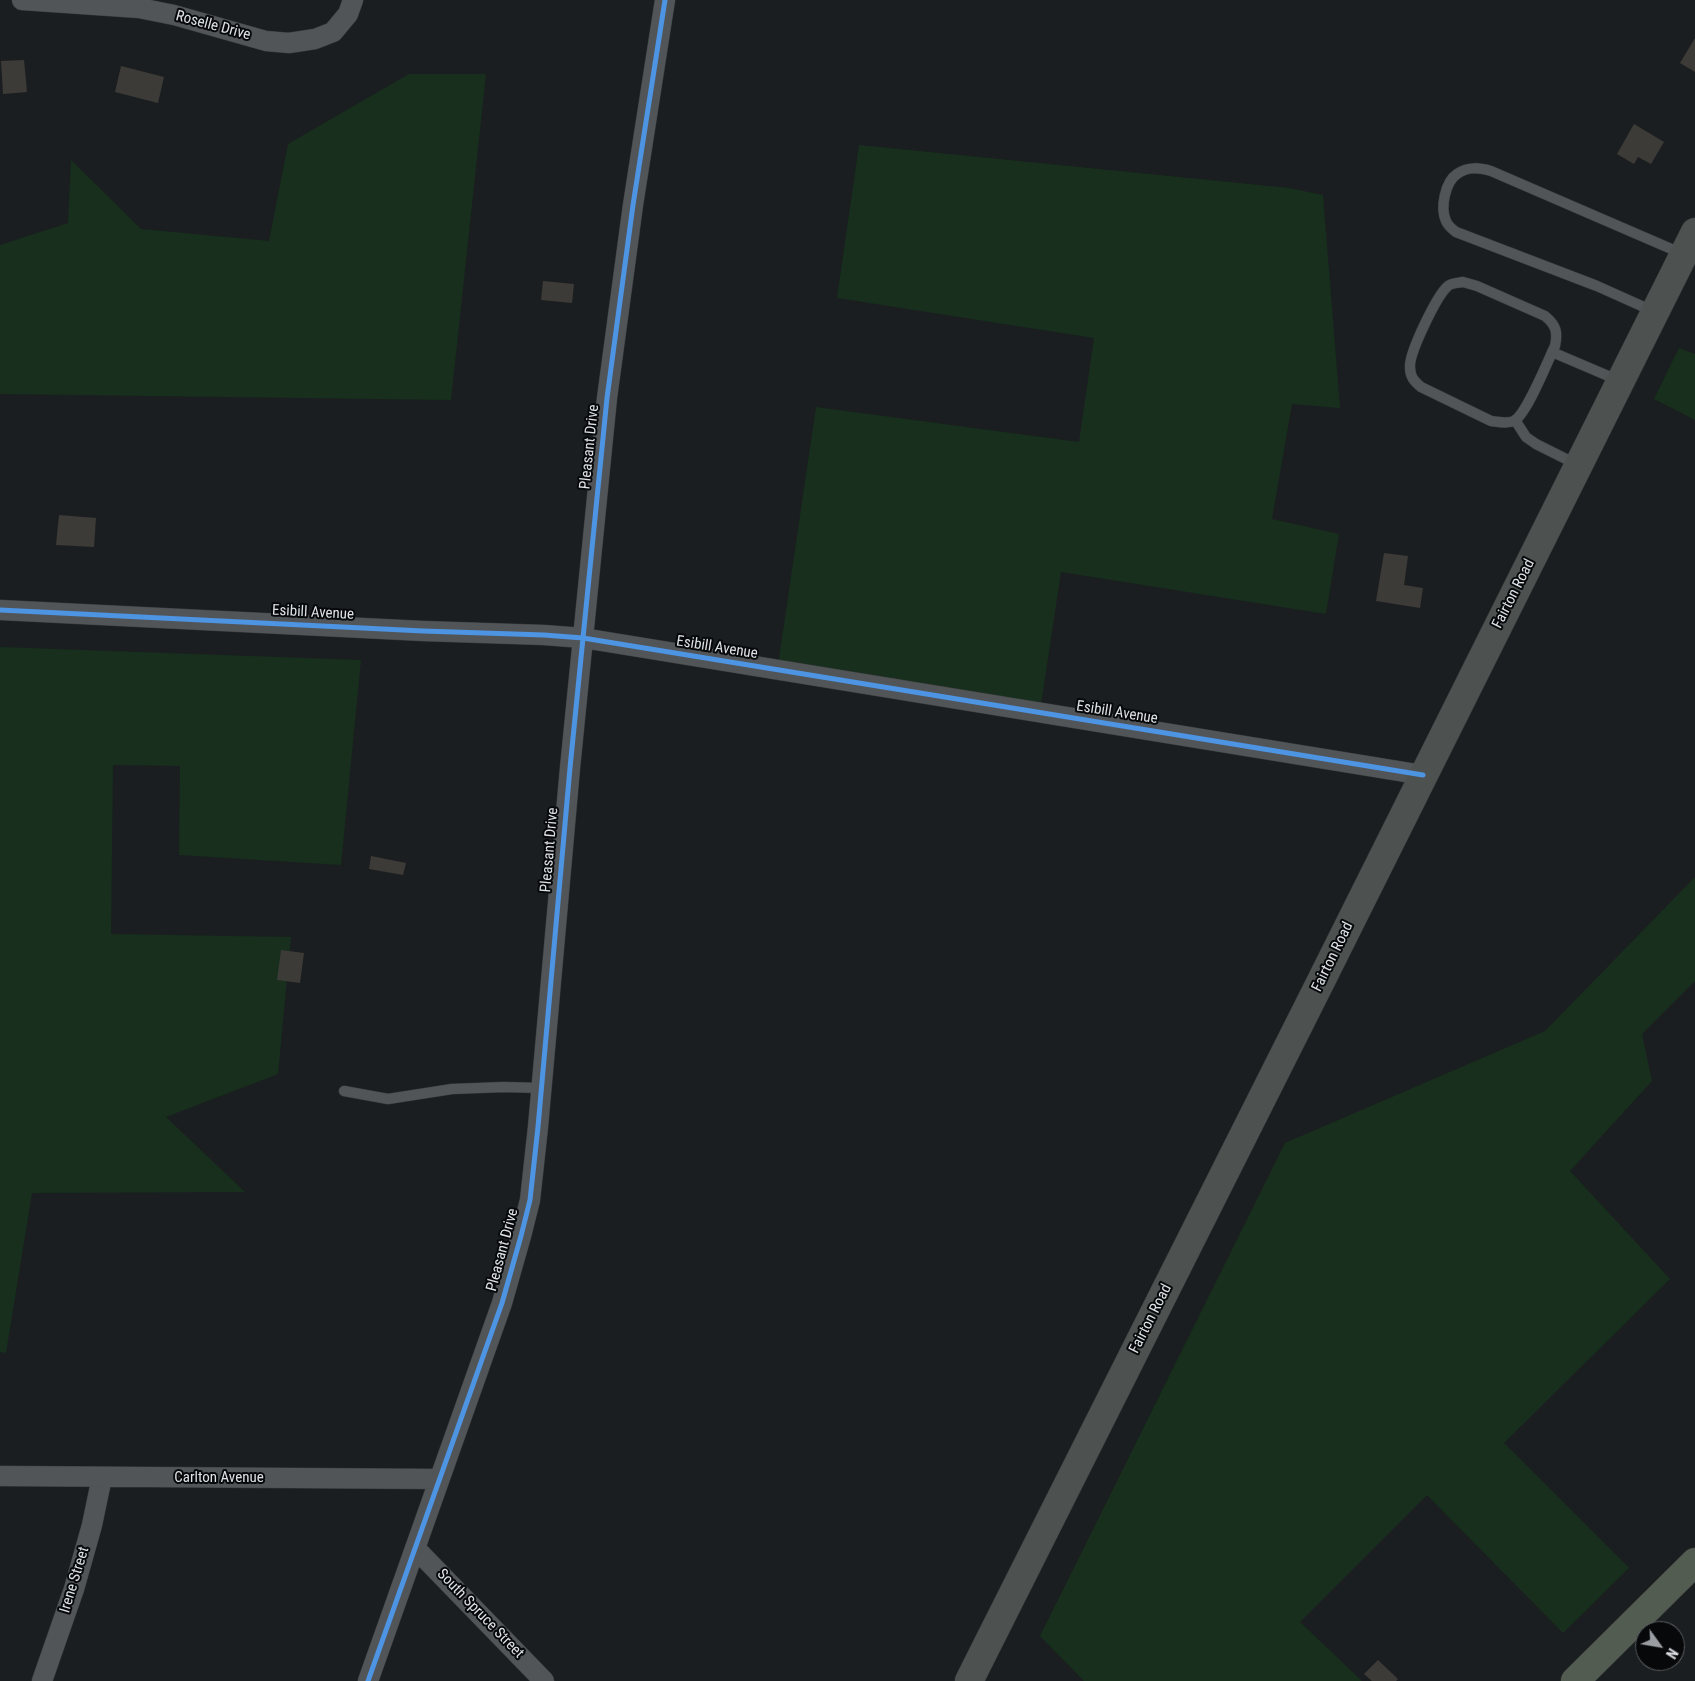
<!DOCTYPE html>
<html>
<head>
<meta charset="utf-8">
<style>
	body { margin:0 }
	#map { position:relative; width:1695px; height:1681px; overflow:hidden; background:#1b1e20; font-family:"Roboto Condensed",sans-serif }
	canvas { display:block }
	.north { position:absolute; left:1635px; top:1621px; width:50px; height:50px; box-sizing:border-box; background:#06080a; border:1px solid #5c5f62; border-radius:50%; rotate:122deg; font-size:14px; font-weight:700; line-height:20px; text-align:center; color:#dee2e6 }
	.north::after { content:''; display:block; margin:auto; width:18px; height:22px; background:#9a9da1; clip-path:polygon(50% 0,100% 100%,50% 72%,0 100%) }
</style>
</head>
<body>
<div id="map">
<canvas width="1695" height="1681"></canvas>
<div class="north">N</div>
</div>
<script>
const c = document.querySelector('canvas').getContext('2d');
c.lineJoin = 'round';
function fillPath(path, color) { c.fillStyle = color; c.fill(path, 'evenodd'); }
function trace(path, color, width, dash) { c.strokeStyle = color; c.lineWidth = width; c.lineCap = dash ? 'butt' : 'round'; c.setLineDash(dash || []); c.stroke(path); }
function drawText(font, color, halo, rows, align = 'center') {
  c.font = font + ' "Roboto Condensed",sans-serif'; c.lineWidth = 4; c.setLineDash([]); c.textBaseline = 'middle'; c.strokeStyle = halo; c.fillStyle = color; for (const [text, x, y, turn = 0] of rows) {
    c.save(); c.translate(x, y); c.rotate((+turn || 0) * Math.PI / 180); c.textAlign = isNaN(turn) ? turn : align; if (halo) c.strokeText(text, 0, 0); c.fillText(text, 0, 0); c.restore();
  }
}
const green = new Path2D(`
	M409,74H486L451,400L0,394V245L68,223L71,160L141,229L269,241L288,144Z
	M859,145L1289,188L1323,195L1340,408L1292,404L1272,519L1339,534L1326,614L1061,572L1040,711L777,672L816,407L1079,442L1094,338L837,298Z
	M1679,348L1695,354V420L1654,399Z
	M0,647L361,660L341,865L179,855L180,766L113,765L111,934L291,937L278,1074L166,1117L245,1192L32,1193L6,1353L0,1352Z
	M1695,877V981L1642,1034L1652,1081L1570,1171L1670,1279L1504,1443L1629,1568L1563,1633L1427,1495L1300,1622L1362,1681H1084L1040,1636L1285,1143L1545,1031Z`);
const building = new Path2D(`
	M1695,38V72L1680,63Z
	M24,60L27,92L3,94L1,61Z
	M121,66L164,77L158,103L115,92Z
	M1634,124L1664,142L1651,164L1638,157L1634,164L1617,154Z
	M543,281L574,284L572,303L541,300Z
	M59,515L96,518L94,547L56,545Z
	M1384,553L1408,556L1404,585L1423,588L1420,608L1376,601Z
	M371,856L406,863L403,875L369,869Z
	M281,950L304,953L300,983L277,980Z
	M1378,1660L1398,1679L1396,1681H1372L1364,1674Z`);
const lane = new Path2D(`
	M1463,282L1477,286L1545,316C1556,325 1558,332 1555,346C1548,360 1527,414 1514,421C1507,424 1499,422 1491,421L1421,387C1414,381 1410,377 1410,367C1409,353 1437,295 1448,286C1451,283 1458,283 1463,282Z
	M1655,312L1597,286L1456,232C1452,229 1448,226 1446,221C1440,208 1445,182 1457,174C1468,166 1480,168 1491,171L1683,254
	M1552,352L1620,381
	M1515,420L1526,437L1536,444L1578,465
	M344,1091L388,1099L452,1089L504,1087L541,1088`);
const street = new Path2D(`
	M22,0L139,8L174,15L266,41L289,43L315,39L333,32L348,14L353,0
	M0,610L423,631L544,635L583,638L1423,775
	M0,1476L439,1479
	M415,1548L544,1681
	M42,1681L74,1589L92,1525L102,1477
	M368,1681L502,1303L521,1236L530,1200L538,1127L570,768L607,398L633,205L665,0`);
const secondary = new Path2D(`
	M969,1681L1321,981L1695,232`);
const highway = new Path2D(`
	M1575,1681L1695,1562`);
const cycleway = new Path2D(`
	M0,610L423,631L544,635L583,638L1423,775
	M368,1681L502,1303L521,1236L530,1200L538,1127L570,768L607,398L633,205L665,0`);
const streetNames = [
	["Roselle Drive",213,26,15],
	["Pleasant Drive",590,447,-84],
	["Fairton Road",1514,594,-63],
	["Esibill Avenue",313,613,3],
	["Esibill Avenue",717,648,9],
	["Esibill Avenue",1117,713,9],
	["Pleasant Drive",550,850,-85],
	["Fairton Road",1333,957,-64],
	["Pleasant Drive",503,1250,-75],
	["Fairton Road",1151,1319,-63],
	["Carlton Avenue",219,1478],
	["Irene Street",75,1580,-73],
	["South Spruce Street",480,1614,46]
];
fillPath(green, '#172f1c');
fillPath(building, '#3d3b37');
trace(lane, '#393c3d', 11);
trace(street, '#393c3d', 21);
trace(secondary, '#393c3d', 29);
trace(highway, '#393c3d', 29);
trace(lane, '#525558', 10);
trace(street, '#525558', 20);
trace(secondary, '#4d5250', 28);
trace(highway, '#535c50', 28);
trace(cycleway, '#4d94e3', 5);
drawText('15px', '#dee2e6', '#06080a', streetNames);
</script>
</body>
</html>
